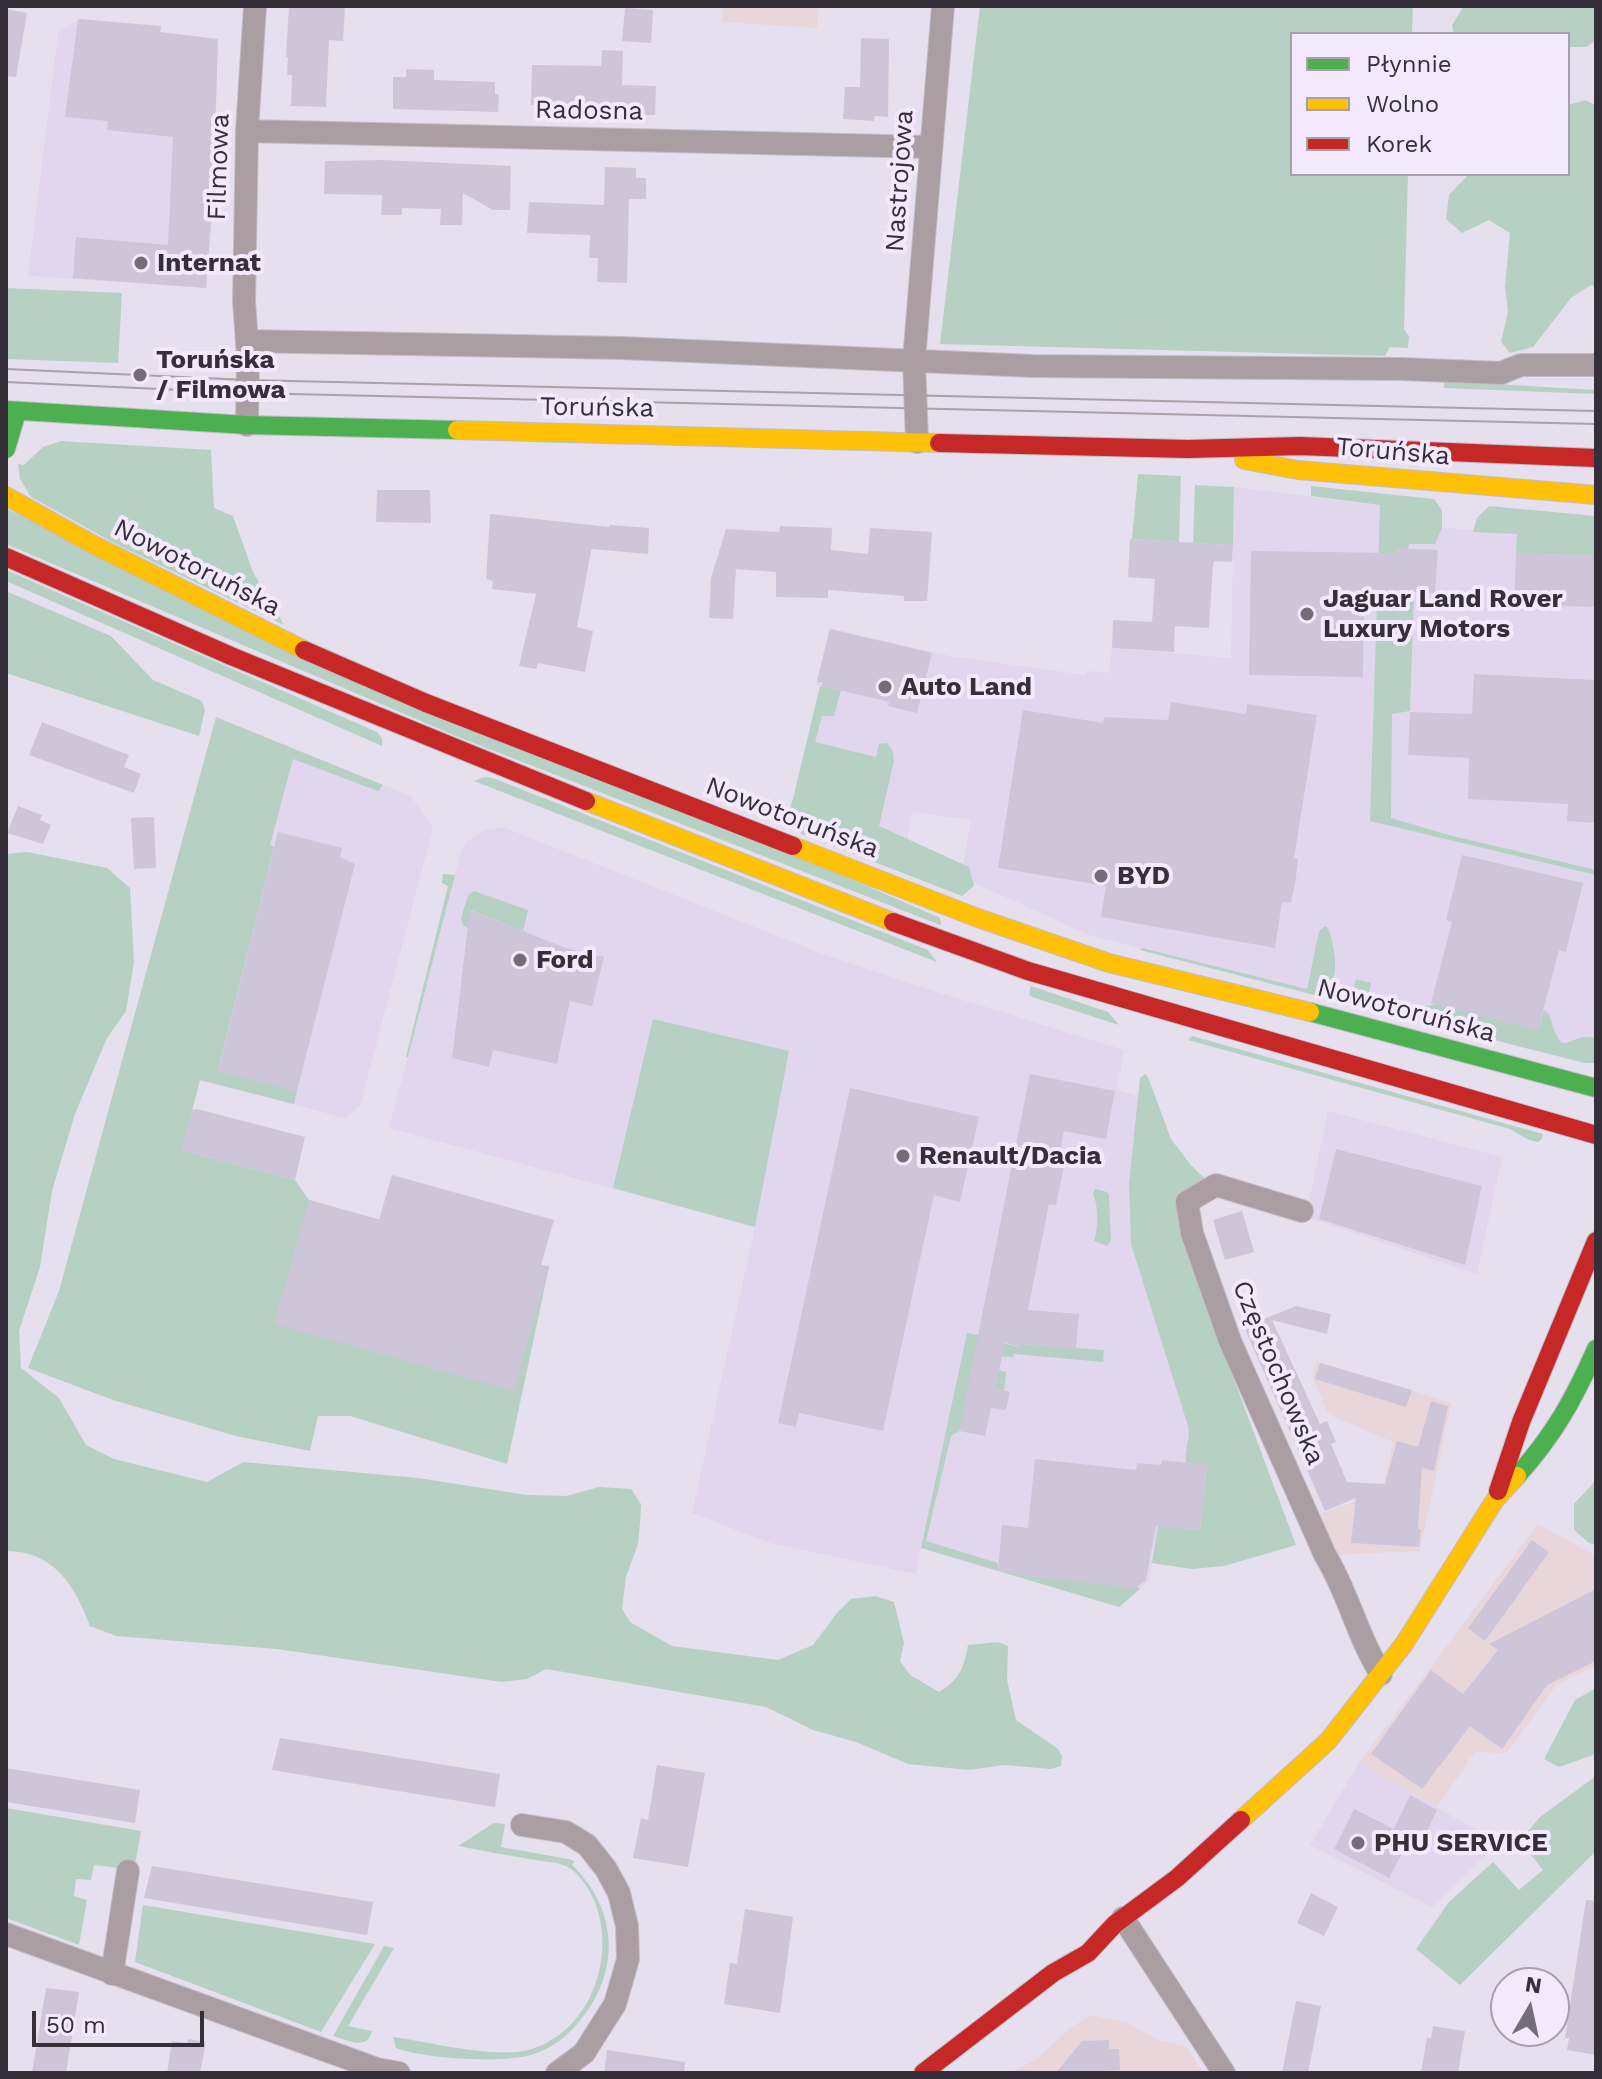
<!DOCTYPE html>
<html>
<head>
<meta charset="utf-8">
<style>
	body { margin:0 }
	#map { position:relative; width:1602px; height:2079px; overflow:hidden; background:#e6dfed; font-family:"Work Sans",sans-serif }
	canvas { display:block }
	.frame { position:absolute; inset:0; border:8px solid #342f39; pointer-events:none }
	.legend { position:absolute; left:1290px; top:32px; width:280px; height:144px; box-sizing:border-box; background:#f3e8fc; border:2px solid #a79eae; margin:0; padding:10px 14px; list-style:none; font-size:24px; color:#342f39 }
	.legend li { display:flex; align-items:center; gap:16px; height:40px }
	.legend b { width:40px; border:2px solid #a79eae }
	.north { position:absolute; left:1490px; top:1967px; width:80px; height:80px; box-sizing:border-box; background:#f3e8fc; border:2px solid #a79eae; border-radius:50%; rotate:9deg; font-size:22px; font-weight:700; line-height:32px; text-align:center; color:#342f39 }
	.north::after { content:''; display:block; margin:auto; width:28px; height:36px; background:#726d78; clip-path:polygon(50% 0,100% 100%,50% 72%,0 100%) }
	.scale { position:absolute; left:32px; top:2011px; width:172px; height:36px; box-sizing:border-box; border:4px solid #342f39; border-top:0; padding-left:10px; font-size:24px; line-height:28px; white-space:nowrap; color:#342f39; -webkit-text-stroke:6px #f3e8fc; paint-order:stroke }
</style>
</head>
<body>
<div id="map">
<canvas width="1602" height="2079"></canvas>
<div class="frame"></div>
<ul class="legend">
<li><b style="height:10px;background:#4caf50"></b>Płynnie</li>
<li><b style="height:10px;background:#ffc107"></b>Wolno</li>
<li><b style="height:10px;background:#c62828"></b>Korek</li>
</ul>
<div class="north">N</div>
<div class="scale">50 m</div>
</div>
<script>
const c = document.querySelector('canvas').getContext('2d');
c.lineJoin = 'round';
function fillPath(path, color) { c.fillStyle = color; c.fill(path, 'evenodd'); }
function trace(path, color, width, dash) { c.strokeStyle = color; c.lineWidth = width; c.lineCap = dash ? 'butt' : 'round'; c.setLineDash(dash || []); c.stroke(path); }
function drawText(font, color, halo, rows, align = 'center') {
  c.font = font + ' "Work Sans",sans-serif'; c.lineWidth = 8; c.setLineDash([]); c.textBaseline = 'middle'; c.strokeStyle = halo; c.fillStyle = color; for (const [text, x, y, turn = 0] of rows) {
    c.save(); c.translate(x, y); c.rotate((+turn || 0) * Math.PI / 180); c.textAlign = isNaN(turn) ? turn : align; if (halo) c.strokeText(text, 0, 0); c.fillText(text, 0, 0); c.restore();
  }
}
const built = new Path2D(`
	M78,19L161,26L160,38L184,42L185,35L218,39L213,199L206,288L28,276L58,33Z
	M1234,487L1424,511L1438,518L1443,528L1596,534V1063H1585L1355,1005L1089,935L961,877L971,820L913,812L907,840L793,799L820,686L816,685L829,628L950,656L1085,675L1086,671L1109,673L1112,648L1231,658Z
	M283,745L411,796L433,828L360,1106L345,1118L199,1080Z
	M503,827L815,951L918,986L1124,1050L1117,1090L1142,1097L1238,1429L1203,1536L1158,1529L1149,1581L1119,1607L921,1548L916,1574L770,1543L692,1513L755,1227L389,1128L461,852L466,842L483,831Z
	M1328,1111L1502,1157L1477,1274L1306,1217Z
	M1359,1763L1498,1842L1432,1907L1310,1845Z`);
const industrial = new Path2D(`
	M723,6H819L817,28L722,22Z
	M1317,1361L1451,1403L1420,1551L1325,1555L1308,1518L1354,1502L1355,1483L1384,1484L1393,1442L1328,1414L1313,1378Z
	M1538,1524L1596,1556V1666L1557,1684L1507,1753L1475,1752L1437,1807L1359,1763Z
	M1092,2015L1128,2023L1158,2040L1185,2046L1204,2073H1009L1037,2059L1070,2028Z`);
const green = new Path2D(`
	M980,6H1413L1412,34H1292V174H1408L1404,329L1409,336L1408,348L1390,347L1385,356L940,344Z
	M1464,6H1596V40L1586,47H1568V34H1454L1452,25Z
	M1586,100L1596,106V287L1591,285L1571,298L1533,347L1510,353L1501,342L1508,312L1505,287L1510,233L1489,220L1462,233L1446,219L1449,195L1469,174H1568V105Z
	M6,288L122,293L118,363L6,359Z
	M1444,381L1596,390V394L1444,388Z
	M61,441L211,450L214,508L233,516L253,572L284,625L114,543L31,497L20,479L18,464L24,465L43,447Z
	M1138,474L1181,476L1179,542L1132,539Z
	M1195,485L1234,487L1233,545L1193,543Z
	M1311,486L1434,499L1442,510V528L1435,544H1409L1408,549H1397L1395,595L1414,596L1410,711L1392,714L1391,818L1449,835L1596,870V875L1370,821L1380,505L1311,496Z
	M1489,506L1596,516V556L1516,553L1517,534L1473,532L1477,518Z
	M6,509L940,918L941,923L940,925L456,736L6,544Z
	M6,570L377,732L382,738V746L6,581Z
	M6,591L111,636L153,680L202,701L205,710L199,736L6,673Z
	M820,686L841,690L834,716H822L815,742L876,757L879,744L887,743L893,751L894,761L879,826L969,867L974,886L962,896L797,832L786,820L793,799Z
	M216,717L383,785L378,791L293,759L270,845L274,847L218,1070L297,1091L294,1104L200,1080L182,1150L295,1180L309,1200L549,1267L507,1464L350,1416H318L310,1451L236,1436L113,1400L28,1368L59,1291Z
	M484,777L493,778L928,950L937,962L474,781Z
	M27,852L107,868L130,888L134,962L126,1011L107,1038L75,1114L52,1191L40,1267L19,1331L21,1368L59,1398L86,1445L114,1459L207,1482L243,1462L418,1478L527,1495L566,1496L599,1487L631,1489L641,1504L640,1523L638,1544L626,1577L622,1609L630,1622L672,1646L778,1660L813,1645L837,1613L851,1599L875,1596L894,1602L904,1643L900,1661L910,1675L939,1692C959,1680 964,1668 968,1645L998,1642L1008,1646L1007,1680L1016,1720L1058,1749L1062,1756L1061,1766L1051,1769L1004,1765L969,1770L908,1764L856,1742L813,1730L766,1707L546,1669L527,1679L502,1682L277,1649L116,1636L90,1626C75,1586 54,1551 6,1551V854Z
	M443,874L455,875L408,1057H406L448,886L442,883Z
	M474,891L528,910L523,931L471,910L468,928L463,925L461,918L468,895Z
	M1325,926L1328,928C1335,946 1342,985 1322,997L1140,950L1142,948L1307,989L1319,931Z
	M1356,979L1371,983L1368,997L1416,1008L1437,1004L1538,1030L1544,1010L1549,1014C1564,1066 1565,1031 1596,1038V1063H1585L1355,1005L1353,992Z
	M1031,986L1108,1012L1119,1025L1032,997L1029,994Z
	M653,1019L789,1051L755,1227L613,1188Z
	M1192,1036L1543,1134L1542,1139L1538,1142L1529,1140L1510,1129L1188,1040Z
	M1145,1074L1148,1077L1171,1139L1190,1164L1208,1182L1189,1191L1218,1337L1296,1545L1224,1566L1192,1569L1152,1563L1158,1526L1200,1530L1207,1466L1186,1463C1184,1449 1191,1439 1188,1426L1131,1244L1129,1184L1140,1078Z
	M1095,1189L1107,1192L1109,1196L1111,1241L1107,1246L1094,1241C1098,1229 1099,1207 1093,1194Z
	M967,1333L978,1335V1338L1020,1347L1022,1344L1104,1350L1103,1362L1014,1354L1013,1357L994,1356L980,1365L1006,1372L1004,1391L995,1389L998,1375L959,1431L951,1436L926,1541L998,1563V1571L1017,1573V1575L1137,1586L1140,1589L1119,1607L921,1548Z
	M1596,1480V1545L1589,1543L1574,1530V1504Z
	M1596,1688V1754L1559,1767L1544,1759L1575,1700Z
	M1596,1776V1851L1460,1985L1416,1949L1449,1902L1493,1862L1519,1890L1543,1870L1520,1841L1540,1817Z
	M6,1808L141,1831L134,1870L94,1865L91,1880L76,1879L74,1896L87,1900L79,1945L6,1918Z
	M494,1823L505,1824L501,1847L568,1859L574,1861L572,1865C619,1910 621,1974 578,2023C566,2037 552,2048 534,2054C506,2064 424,2059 396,2048L393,2037C430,2042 498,2060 532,2049C592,2030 618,1953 593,1898C588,1887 578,1872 566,1866C558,1862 545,1862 536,1860C510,1856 484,1851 458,1846Z
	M143,1905L375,1944L321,2032L135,1962Z
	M384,1946L394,1948L348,2026L372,2031C368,2051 347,2040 333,2036Z`);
const building = new Path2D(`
	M289,6H345L343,41L329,40L326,107L291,106L292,75H287L288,57H286Z
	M625,8L653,10L651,43L622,41Z
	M6,9L27,13L16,77L6,76Z
	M78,19L161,26L160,32L218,39L213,199L206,288L73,278L76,237L168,245L173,137L107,130L108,121L65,117Z
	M861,38L889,39L888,117L875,116L874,121L843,119L845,87H860Z
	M602,50L623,51L622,85L656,86L655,115H612V111L601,112V107L531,105L532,65L601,66Z
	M406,69L434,70V80L495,82V94L499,95L498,112L393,109V77H406Z
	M383,160L511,166L510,210H493L463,193L462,225H440L441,209L402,208V215H381L382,195L324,194L325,161Z
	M605,167L636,168V178H646V199H629L627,283L597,282L598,258H589L590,235L527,233L529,202L604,205Z
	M377,490H430L431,523L376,522Z
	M490,514L609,527L610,525L649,528L648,554L592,549L591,551L577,627L593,631L585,672L538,663L536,669L519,666L536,594L492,589L493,581L486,579Z
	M780,526L832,528L831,550L868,554L870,528L932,532L927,601H904V596L828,590V598L776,597V572L736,569L733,619L709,618L711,578L726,529L779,532Z
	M1130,539L1233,545L1232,562L1214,561L1213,565L1209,628L1175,626L1174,652L1112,648L1113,620L1152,622L1155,579L1128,577Z
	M1397,548L1438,550L1435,593L1364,589L1363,677L1249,675L1251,551L1397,553Z
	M1516,553L1596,556V607L1514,604Z
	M830,629L932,653L917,713L888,706L889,702L822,686L823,683L817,682Z
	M1474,674L1596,680V823L1567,821L1568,804L1468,799L1469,758L1408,755L1410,712L1472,714Z
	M1171,702L1246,714L1247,704L1317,715L1294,858L1298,859L1296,877L1291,903L1282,902L1275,948L1101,917L1106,886L998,868L1023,710L1103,723L1104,717L1168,720Z
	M42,722L129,755L124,767L141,774L134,793L29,755Z
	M18,806L42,815L40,820L51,825L43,844L7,833Z
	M154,817L156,868L134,869L131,818Z
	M278,832L342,848L340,857L355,864L297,1091L218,1071Z
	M1462,855L1583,883L1566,952L1559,950L1538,1030L1431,1003L1452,922L1446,920Z
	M470,910L566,948L604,957L592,1006L570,1001L557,1064L493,1050L489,1067L452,1058Z
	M1030,1074L1115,1091L1106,1139L1064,1131L1058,1161L1064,1166L1056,1205L1049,1204L1028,1310L1079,1314L1076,1349L1022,1344L1021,1347L1005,1343L995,1389L1010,1392L1006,1410L991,1408L985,1436L959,1431Z
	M850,1088L979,1117L960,1202L934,1195L883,1431L799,1413L796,1427L778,1423Z
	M197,1109L305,1137L295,1180L182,1150L192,1110Z
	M1336,1149L1482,1186L1465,1265L1319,1219Z
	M392,1175L554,1220L541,1265L549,1266L514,1391L274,1324L309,1200L379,1220Z
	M1242,1211L1254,1252L1225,1260L1213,1220Z
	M1296,1306L1331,1314L1327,1334L1272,1320L1320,1424L1327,1421L1336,1442L1331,1444L1347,1482L1385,1484L1397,1441L1418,1447L1431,1401L1448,1406L1434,1471L1422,1468L1418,1529H1421L1419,1547L1351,1543L1356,1498L1325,1511L1244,1327Z
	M1320,1363L1412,1390L1406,1407L1315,1379Z
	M1035,1459L1136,1470L1137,1463L1161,1465L1162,1460L1207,1465L1200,1530L1156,1526L1146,1580L1135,1588L1017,1575V1573L998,1571L1002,1525L1028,1528Z
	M1532,1540L1549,1552L1485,1641L1468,1628Z
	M1596,1589V1661L1547,1685L1502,1749L1470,1726L1422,1789L1371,1754L1431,1670L1463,1694L1498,1650L1489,1644Z
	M280,1738L500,1774L495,1807L272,1770Z
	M657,1765L705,1773L688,1867L633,1858L641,1818L648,1820Z
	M6,1768L140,1790L135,1823L6,1802Z
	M1410,1795L1437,1810L1425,1835L1421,1833L1416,1842L1410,1838L1389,1878L1334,1849L1354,1809L1394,1829Z
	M152,1866L373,1902L367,1935L144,1898Z
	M1311,1893L1338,1907L1324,1936L1297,1923Z
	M1586,1900L1596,1901V2055L1567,2050L1569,2038H1565Z
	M745,1909L793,1917L780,2013L724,2004L730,1963L737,1964Z
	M46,1988L79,1992L66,2073H32Z
	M1296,2001L1321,2006L1308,2073H1282Z
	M1433,2026L1465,2031L1458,2073H1421L1427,2038H1431Z
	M188,2039L206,2042L200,2073H167L172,2041L187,2043Z
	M1109,2040V2049H1119L1120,2070L1056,2073L1082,2041Z
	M607,2050L685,2062L684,2073H604Z`);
const street = new Path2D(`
	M247,131L930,147
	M247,341L622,348L1033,366L1401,369L1501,373L1521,365H1596
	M247,425L248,357L244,301L247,131L255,6
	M917,442L914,360L943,6
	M1302,1211L1216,1185L1187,1202L1192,1233L1230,1341L1325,1555C1348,1592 1357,1636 1381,1674
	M522,1825L566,1832L587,1845L606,1869L619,1893L627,1926L628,1959L615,2004L584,2053L557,2073
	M1123,1918L1224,2073
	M6,1934L377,2069V2073
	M112,1974L128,1871
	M377,2069L399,2073`);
const fast = new Path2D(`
	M6,410L247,425L457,430
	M6,449L17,412
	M1310,1012L1596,1088
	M1517,1476C1554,1435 1574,1399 1596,1349`);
const slow = new Path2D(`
	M457,430L939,443
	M1244,460L1298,470L1596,495
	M6,496L92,544L304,650
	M586,801L893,922
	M793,846L975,917L1109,963L1310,1012
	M1241,1820L1328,1741L1404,1644L1495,1500L1517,1476`);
const jam = new Path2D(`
	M939,443L1188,449L1300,446L1596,458
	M6,557L231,656L586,801
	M304,650L426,703L793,846
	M893,922L1028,971L1596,1135
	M1498,1491L1521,1422L1596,1241
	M923,2073L1053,1973L1088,1953L1115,1924L1177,1878L1241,1820`);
const tram = new Path2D(`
	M6,369L247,380L1596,411
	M6,382L247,393L1596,424`);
const markers = [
	[141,263,8,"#726d78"],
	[140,375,8,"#726d78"],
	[1307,614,8,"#726d78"],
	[885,687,8,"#726d78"],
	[1101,876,8,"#726d78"],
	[520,960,8,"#726d78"],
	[903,1156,8,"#726d78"],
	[1358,1843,8,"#726d78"]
];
const streetNames = [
	["Radosna",589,111,1],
	["Filmowa",219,167,-88],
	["Nastrojowa",900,181,-86],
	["Toruńska",597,408,1],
	["Toruńska",1393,452,5],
	["Nowotoruńska",197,568,27],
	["Nowotoruńska",792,818,21],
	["Nowotoruńska",1406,1011,15],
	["Częstochowska",1278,1373,67]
];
const poiNames = [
	["Internat",157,263],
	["Toruńska",156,360],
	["/ Filmowa",156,390],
	["Jaguar Land Rover",1323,599],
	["Luxury Motors",1323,629],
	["Auto Land",901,687],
	["BYD",1117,876],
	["Ford",536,960],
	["Renault/Dacia",919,1156],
	["PHU SERVICE",1374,1843]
];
fillPath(built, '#e2d6ee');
fillPath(industrial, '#e8d6db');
fillPath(green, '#b6d1c3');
fillPath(building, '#cfc5d9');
trace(street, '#c2bdc8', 24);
trace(fast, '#c2bdc8', 20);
trace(slow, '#c2bdc8', 20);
trace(jam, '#c2bdc8', 20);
trace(street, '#aa9ea2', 22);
trace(fast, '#4caf50', 18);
trace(slow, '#ffc107', 18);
trace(jam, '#c62828', 18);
trace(tram, '#aaa0a7', 2);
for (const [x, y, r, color] of markers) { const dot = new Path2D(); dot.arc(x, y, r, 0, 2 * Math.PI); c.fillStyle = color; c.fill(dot); trace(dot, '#f3e8fc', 3); }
drawText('26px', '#342f39', '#f3e8fc', streetNames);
drawText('bold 26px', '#342f39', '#f3e8fc', poiNames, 'left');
</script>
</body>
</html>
